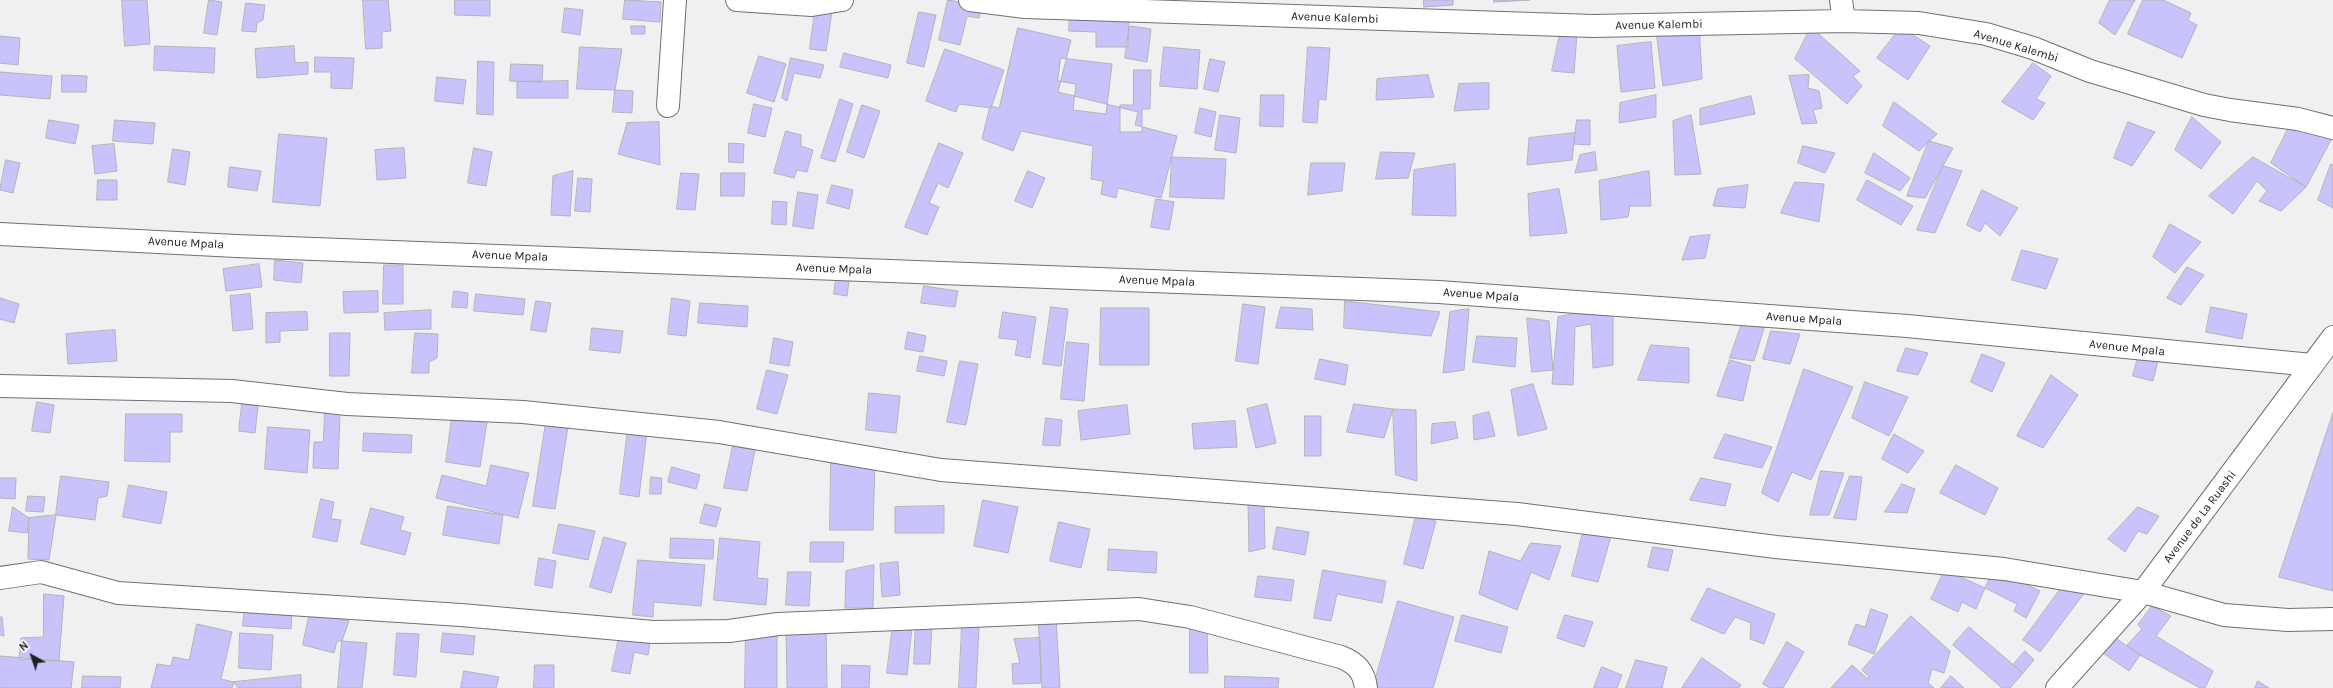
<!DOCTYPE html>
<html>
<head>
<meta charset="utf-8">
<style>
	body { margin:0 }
	#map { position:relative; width:2333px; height:688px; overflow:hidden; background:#f0f0f2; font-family:Karla,sans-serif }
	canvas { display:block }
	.north { position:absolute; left:12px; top:636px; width:40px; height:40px; -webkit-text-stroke:3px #fdfdff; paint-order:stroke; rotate:320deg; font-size:11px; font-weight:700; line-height:16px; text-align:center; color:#202021 }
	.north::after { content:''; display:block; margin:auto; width:14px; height:18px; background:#202021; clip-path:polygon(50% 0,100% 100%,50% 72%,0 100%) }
</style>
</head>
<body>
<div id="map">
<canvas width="2333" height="688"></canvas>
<div class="north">N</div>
</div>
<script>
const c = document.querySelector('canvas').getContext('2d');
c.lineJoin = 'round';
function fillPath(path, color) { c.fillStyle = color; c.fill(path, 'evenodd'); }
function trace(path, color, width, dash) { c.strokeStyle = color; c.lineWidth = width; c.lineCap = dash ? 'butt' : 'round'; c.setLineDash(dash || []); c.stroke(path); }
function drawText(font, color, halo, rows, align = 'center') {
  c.font = font + ' Karla,sans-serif'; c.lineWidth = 4; c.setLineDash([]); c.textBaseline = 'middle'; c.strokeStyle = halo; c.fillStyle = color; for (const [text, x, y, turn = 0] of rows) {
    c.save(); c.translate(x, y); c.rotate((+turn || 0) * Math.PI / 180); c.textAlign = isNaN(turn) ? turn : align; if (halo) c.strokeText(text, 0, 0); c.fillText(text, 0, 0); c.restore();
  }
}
const building = new Path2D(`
	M122,0H147L150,44L125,46Z
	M209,0L222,2L217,35L204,33Z
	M363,0H388L391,31L382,32V48L366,49Z
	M455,0H490V16L455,15Z
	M625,0L661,2L660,22L623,19Z
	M948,0L982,6L979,18L967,16L960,45L939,40Z
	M1424,0H1453V5L1424,7Z
	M1494,0H1530L1494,2Z
	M2110,0H2135L2115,35L2099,23Z
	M2143,0H2163L2191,13L2188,20L2197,25L2182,58L2128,34Z
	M246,3L265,5L263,20L257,23L256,32L242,31Z
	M565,8L583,10L580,35L562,32Z
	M815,10L832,12L826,51L810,49Z
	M919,12L936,15L924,67L907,63Z
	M1070,13L1129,15L1128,47H1096V32L1069,31Z
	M1699,24L1702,79L1663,86L1656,30Z
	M631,26H645V34H632Z
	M1130,26L1151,29L1147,62L1125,58Z
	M1811,27L1860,71L1853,76L1862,86L1847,104L1795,59Z
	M1901,27L1930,46L1908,80L1877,58Z
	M1018,28L1071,40L1058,92L1138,112L1135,125L1177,136L1161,198L1118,188L1116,198L1101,194L1103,181L1091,179L1093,146L1021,131L1013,151L982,139L990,106L999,108Z
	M1560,34H1577L1574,73L1552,71Z
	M0,36L20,38L18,65L0,63Z
	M1651,42L1655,88L1621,92L1617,46Z
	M155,46L215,48L214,73L154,70Z
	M294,46L295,63L308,62V74L257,78L255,49Z
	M580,47L622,49L615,90L577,89Z
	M1164,47L1200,50L1197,89L1160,86Z
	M1308,47L1330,48L1326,100L1319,99L1317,123L1303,122Z
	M945,49L1004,70L991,108L959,104L956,112L926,101Z
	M844,53L891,65L888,78L840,67Z
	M759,56L786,64L774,102L747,93Z
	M315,57L354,58L352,89L331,88V72H315Z
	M791,58L824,65L820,78L794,73L787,101L782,98Z
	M1061,58L1112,64L1106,114L1073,110L1076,84L1058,81Z
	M1210,59L1225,62L1218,92L1204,89Z
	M478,61L494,62L493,115L477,114Z
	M2033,63L2051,76L2036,99L2045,103L2033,120L2002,102Z
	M511,64L543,65L542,82L510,81Z
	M1134,70H1151L1150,109H1142V132H1120V105H1133Z
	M0,72L52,76L50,99L0,95Z
	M62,75L87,76L86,92H62Z
	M1428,75L1434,97L1376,100L1377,79Z
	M1809,75L1808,88L1819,91L1822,108L1813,110L1817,123L1802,124L1789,76Z
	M437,77L466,80L463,104L435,101Z
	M568,81V98H517V82Z
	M1489,83V109L1454,111L1459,84Z
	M615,90L633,91L632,113L613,112Z
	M1261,95H1284L1283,127L1260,126Z
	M1656,95V117L1619,123L1620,103Z
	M1751,96L1755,114L1700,125V109Z
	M840,99L853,104L835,162L821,158Z
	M1894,102L1937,134L1919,151L1883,126Z
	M754,104L772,108L765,137L748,133Z
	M862,105L880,111L864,158L847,152Z
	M1200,108L1216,112L1211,137L1195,133Z
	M1220,115L1240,118L1236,153L1215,150Z
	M1691,115L1701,174L1675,175L1673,121Z
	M2192,117L2221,142L2201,169L2175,150Z
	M2293,119L2331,140L2306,187L2271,163Z
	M49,120L79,125L75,144L46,138Z
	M115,120L155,123L153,144L113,141Z
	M1577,120H1590V145L1574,144Z
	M659,122L660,165L618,154L627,123Z
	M2128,122L2155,132L2132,166L2114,158Z
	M786,131L801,135V146L813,150L807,172L797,170L794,178L774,173Z
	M1575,133L1572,160L1527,165L1529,138Z
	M279,134L327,138L320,206L273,202Z
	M1929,141L1953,148L1925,198L1907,196Z
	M729,143L744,144L743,163L729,162Z
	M939,143L963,153L948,188L938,183L929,203L939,207L927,235L905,227Z
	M114,144L117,171L95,174L92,146Z
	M1803,146L1835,153L1825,173L1798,163Z
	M404,148L406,178L377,180L375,150Z
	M474,148L492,152L486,186L468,183Z
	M173,149L190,152L185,185L168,182Z
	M1381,152L1415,153L1408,178L1376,179Z
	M1595,152L1597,170L1575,173L1580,155Z
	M1874,153L1910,178L1900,191L1865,173Z
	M1172,157L1226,159L1224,199L1170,197Z
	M2253,157L2306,187L2281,211L2259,201L2267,191L2257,181L2233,214L2209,196Z
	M6,160L20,163L13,193L0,190Z
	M1311,163H1345L1342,191L1308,195Z
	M1455,164L1456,216L1412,215L1414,170Z
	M2331,164L2333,165V208L2318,200Z
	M1943,166L1962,171L1935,233L1917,230Z
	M230,167L261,171L257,191L228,187Z
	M573,171L570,216L551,215L553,176Z
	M1028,171L1045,178L1032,208L1015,201Z
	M1649,171L1651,206H1630L1628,217L1601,220L1599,181Z
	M681,173L699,174L695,210L677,209Z
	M721,173H745L744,196H721Z
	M578,178L592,179L590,212L575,211Z
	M98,180H117V200H97Z
	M1867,180L1913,206L1901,225L1857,200Z
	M1795,182L1824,184L1819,222L1781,213Z
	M832,185L853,190L849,209L827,203Z
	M1748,185L1745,208L1713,206L1718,189Z
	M1559,189L1567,233L1530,236L1528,194Z
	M1982,190L2018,208L2000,236L1985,223L1980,232L1967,225Z
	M798,192L818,195L813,229L793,226Z
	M1156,199L1174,202L1169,230L1151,227Z
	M773,201L787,202L786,225L772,224Z
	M2170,224L2201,242L2175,273L2153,257Z
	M1710,235L1705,258L1682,260L1690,237Z
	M2022,250L2058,259L2046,289L2012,280Z
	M275,260L303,263L301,283L274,280Z
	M259,264L262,287L226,291L223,269Z
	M384,265H403V304H383Z
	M2187,267L2204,275L2181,305L2167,298Z
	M836,279L849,281L847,296L834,294Z
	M924,286L958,291L955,307L921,303Z
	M378,291V312L344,313L343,292Z
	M454,291L468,293L467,308L452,307Z
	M250,294L253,329L233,331L230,296Z
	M476,294L525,299L523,315L474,311Z
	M0,298L19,304L14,323L0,319Z
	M672,298L690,301L686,336L668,334Z
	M536,301L551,303L546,332L531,330Z
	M1345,301L1440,312L1431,336L1344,328Z
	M700,303L748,306L747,327L698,323Z
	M1243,304L1265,307L1258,364L1236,361Z
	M1051,307L1068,309L1061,366L1043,364Z
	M1281,307L1312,309L1313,330L1276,328Z
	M1613,307V365L1593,368L1591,324L1575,327L1573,385L1552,384L1558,317Z
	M2211,307L2247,314L2242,339L2206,332Z
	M1101,308H1149V365H1100Z
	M1469,309L1464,370L1443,373L1450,312Z
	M431,310V329L385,330L384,313Z
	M307,312L308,330L280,331V342L266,343V313Z
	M1003,312L1036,317L1030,358L1015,355L1018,340L999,338Z
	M1527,318L1549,321L1553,370L1532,372Z
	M1742,323L1764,328L1754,361L1730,358Z
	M592,328L623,331L620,353L590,350Z
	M115,330L117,361L68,364L66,334Z
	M1771,331L1800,334L1790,364L1763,359Z
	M908,332L926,336L923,352L905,349Z
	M330,333H350L349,376H330Z
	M415,333L438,334L437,358L429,362V373H412Z
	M1477,336L1517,338L1515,367L1473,362Z
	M774,338L793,342L789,366L770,363Z
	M1067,342L1089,344L1084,401L1061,399Z
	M1651,345L1689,348V383L1638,380Z
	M1906,348L1928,353L1918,375L1897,371Z
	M1982,354L2005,363L1992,392L1971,382Z
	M920,356L947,361L944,376L917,371Z
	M2138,357L2158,360L2153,381L2133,376Z
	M1320,359L1348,365L1345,385L1315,379Z
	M1730,360L1751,366L1743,401L1717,396Z
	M960,361L978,364L966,425L947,422Z
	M1804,369L1853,387L1811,480L1792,472L1778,502L1762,493Z
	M767,370L788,375L777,414L757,409Z
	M2051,375L2078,395L2043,448L2017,436Z
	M1865,382L1908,397L1889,436L1852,418Z
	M1533,384L1547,429L1518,436L1511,390Z
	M869,393L900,396L896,433L866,430Z
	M37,402L54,405L50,433L32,431Z
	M242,404L258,406L255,433L239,431Z
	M1267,404L1276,443L1256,448L1247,409Z
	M1354,404L1393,409L1384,438L1347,432Z
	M1127,405L1130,434L1081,440L1078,411Z
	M1393,409L1416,410L1417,481L1396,475Z
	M453,410L488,415L480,467L446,462Z
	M325,412H340L338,469L313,468L314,442H323Z
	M1489,412L1495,436L1474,440L1473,416Z
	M2333,413V591L2279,577Z
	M126,414H182V432H170V462L125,461Z
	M547,416L569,420L555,509L533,506Z
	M1305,416H1321V456H1305Z
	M1046,418L1062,420L1060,446L1043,445Z
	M1235,421L1237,447L1194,449L1192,424Z
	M1455,422L1458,438L1431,444L1432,424Z
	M268,427L310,430L307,473L265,469Z
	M628,428L647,431L639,497L620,494Z
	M364,433L412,435L411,453L363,451Z
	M1725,434L1772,447L1762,468L1714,458Z
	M1894,434L1924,451L1908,473L1882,459Z
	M733,446L755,450L747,491L724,488Z
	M831,463H875L873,530H830Z
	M491,465L529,473L518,518L436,498L442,475L486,486Z
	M1956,465L1998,488L1985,515L1940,493Z
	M672,467L700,475L696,489L668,482Z
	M1821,471L1844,473L1829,515H1810Z
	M61,476L109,482L107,496L98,498L95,520L56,515Z
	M1850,476L1862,477L1856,520L1834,518Z
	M651,477L662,478L661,494H650Z
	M0,478H16L15,499L0,498Z
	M1701,478L1731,484L1725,506L1690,500Z
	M1902,484L1915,489L1907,513L1885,512Z
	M129,485L167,492L161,524L123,517Z
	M28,496L45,497L43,512L26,511Z
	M321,499L334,502L331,519L341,520L337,542L313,537Z
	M983,500L1018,507L1008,553L974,546Z
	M1264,500L1265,548L1249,552L1248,501Z
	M705,504L721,508L716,527L700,523Z
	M448,506L503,515L499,544L443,535Z
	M944,506V533H895V507Z
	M13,507L29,518L27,533L9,531Z
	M2138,507L2159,516L2147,534L2138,531L2125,552L2108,539Z
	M371,508L404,517L400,530L411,533L405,555L361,544Z
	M56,515L49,560L28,559L29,518Z
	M1416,516L1436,521L1423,569L1404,564Z
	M1059,522L1090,529L1081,568L1050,561Z
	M559,524L595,531L588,560L553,553Z
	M1585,524L1613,529L1598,582L1572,576Z
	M1277,527L1309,532L1305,555L1273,549Z
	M604,537L626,543L611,593L590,587Z
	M671,538L714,540L713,559L670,558Z
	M720,538L760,542L757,578L768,579L766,605L714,600Z
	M811,542H844L843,562H810Z
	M1531,543L1561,546L1549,580L1531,572L1517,610L1479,594L1489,551L1520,561Z
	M1653,547L1673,550L1668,571L1648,567Z
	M1109,549L1157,552L1156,573L1108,570Z
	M539,558L556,561L552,588L535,585Z
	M638,560L705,565L701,606L654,602L653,617L633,615Z
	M898,562L900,595L882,597L880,564Z
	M874,565L873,608H845L846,571Z
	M1995,569L2040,591L2026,618L2014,611L2017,604L1985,588Z
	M1323,570L1386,581L1382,603L1337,594L1331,621L1314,618Z
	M1945,570L1985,588L1976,609L1962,602L1958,612L1931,599Z
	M788,572H811L809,606L786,605Z
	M1258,576L1294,580L1291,601L1255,597Z
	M2068,579L2085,592L2040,652L2023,640Z
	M1708,588L1775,614L1764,644L1750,639L1751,623L1735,617L1724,634L1691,620Z
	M44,594L64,596L59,661L19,659L21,638L43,637Z
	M1398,601L1454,617L1433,688H1373Z
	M2152,606L2171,616L2156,636L2213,671L2205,688H2200L2140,655L2127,645L2142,629L2138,625Z
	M245,608L292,611L291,629L243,626Z
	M1871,609L1888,615L1874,654L1848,644L1856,624L1865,627Z
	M310,612L349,621L342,641H337L334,653L303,645Z
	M1462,615L1508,627L1501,653L1455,641Z
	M1565,615L1593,622L1584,647L1557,638Z
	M1056,616L1060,688H1042L1038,617Z
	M1911,616L1950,651L1944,673L1932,669L1928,683L1934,688H1831L1852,665L1868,679L1869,677L1862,670Z
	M0,617H2L4,636L0,635Z
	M916,620L932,621L930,664H914Z
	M197,624L232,632L221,679L234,682L232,688H151L157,664L171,666L173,657L189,660Z
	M826,624L827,688H787L786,625Z
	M893,625L912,627L907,675L887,673Z
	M962,626L979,627L976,688H959Z
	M1969,627L2023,673L2010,688H2002L1953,645Z
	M1190,628H1207L1208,673H1190Z
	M746,629H777V688H745Z
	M620,632L651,637L648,655L634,652L630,674L612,671Z
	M240,633L273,635L271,670L239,668Z
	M397,633L419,634L416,677L394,675Z
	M443,633L475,636L473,655L441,652Z
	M2114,637L2140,655L2129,671L2103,653Z
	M1040,638L1041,683L1013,684L1012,664L1020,663L1014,639Z
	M342,641L367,643L362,688H338Z
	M1787,642L1804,652L1783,688H1770L1763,684Z
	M2025,651L2034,660L2023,673L2013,665Z
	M0,656L74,662L71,688H0Z
	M1702,658L1741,685L1739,688H1682Z
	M1636,660L1667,667L1662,688H1626Z
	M535,665H554V688H534Z
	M842,665L870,666L869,688H842Z
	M1602,667L1622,675L1617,688H1594Z
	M464,671L499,677L496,688H461Z
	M301,675V688H238L234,682Z
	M83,676L121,677L120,688H82Z
	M1225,676L1279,678L1278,688H1225Z
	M1951,676L1964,688H1941Z
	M2258,681L2269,688H2255Z`);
const minor = new Path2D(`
	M737,0L812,5L842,0
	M970,0L1025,7L1593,26L1844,21L1919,23L1986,34L2033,48L2090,71L2204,105L2230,110L2298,119L2333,128
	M1841,0L1844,21
	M668,106L675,0
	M0,234L236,246L1439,292L1907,326L2312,365
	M0,386L232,391L347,404L523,412L719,432L941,470L1517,514L1776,547L2004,569L2143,592L2224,615L2288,620L2333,619
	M0,578L41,572L118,593L461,615L653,632L729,631L778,624L1139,609L1190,617L1341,657C1356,663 1364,671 1366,688
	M2057,688L2143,592L2333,337`);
const streetNames = [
	["Avenue Kalembi",1335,18,2],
	["Avenue Kalembi",1659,25,-1],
	["Avenue Kalembi",2016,46,17],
	["Avenue Mpala",186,243,3],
	["Avenue Mpala",510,256,2],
	["Avenue Mpala",834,269,2],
	["Avenue Mpala",1157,281,2],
	["Avenue Mpala",1481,295,4],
	["Avenue Mpala",1804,319,4],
	["Avenue Mpala",2127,348,6],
	["Avenue de La Ruashi",2200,517,-53]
];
fillPath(building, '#c8c4fb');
trace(building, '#b3b3b5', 1);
trace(minor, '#707072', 24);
trace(minor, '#fff', 22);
drawText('12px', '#202021', '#fdfdff', streetNames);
</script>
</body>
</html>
